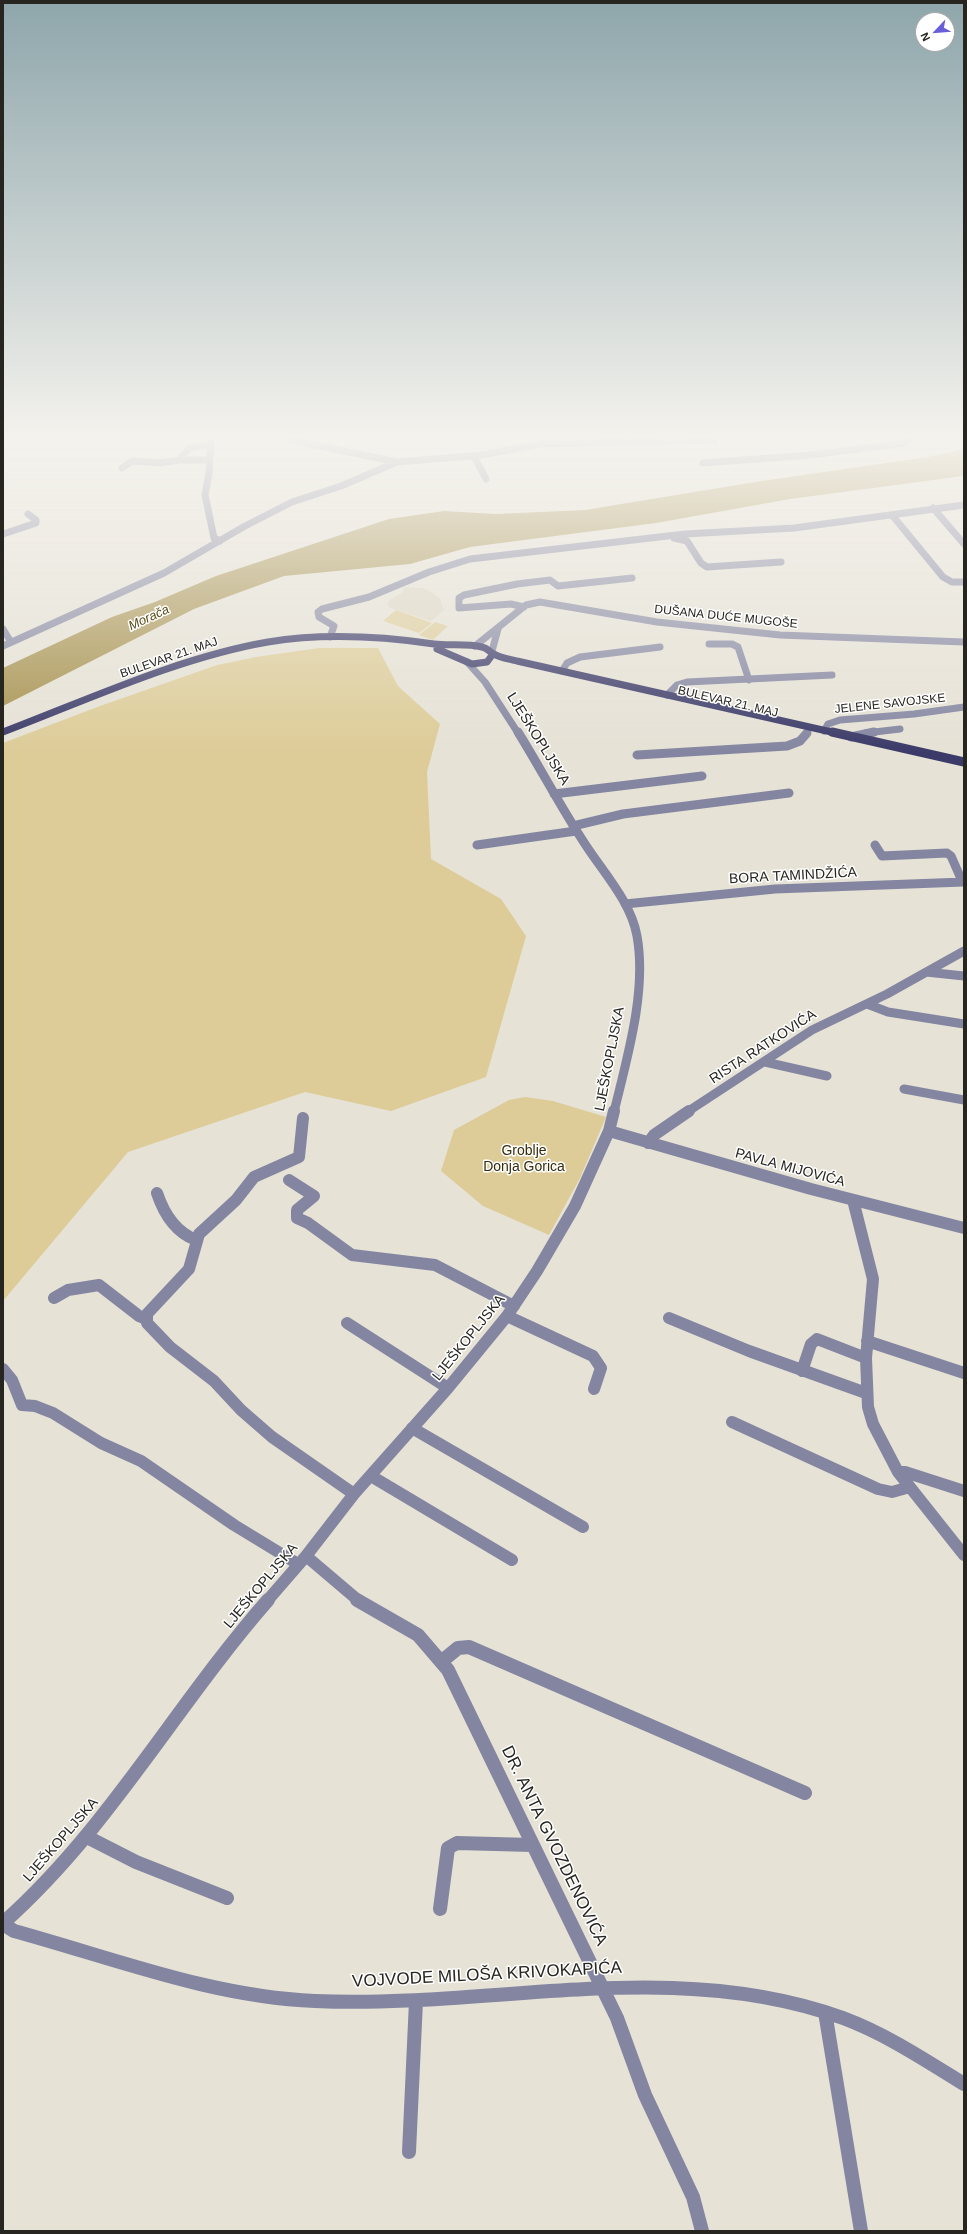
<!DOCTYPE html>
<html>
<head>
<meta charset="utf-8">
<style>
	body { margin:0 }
	#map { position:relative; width:967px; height:2234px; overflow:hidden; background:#e6e2d6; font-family:Helvetica,sans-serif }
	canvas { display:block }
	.frame { position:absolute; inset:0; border:4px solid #262520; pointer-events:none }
	.north { position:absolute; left:915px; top:12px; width:40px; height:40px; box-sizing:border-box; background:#fff; border:1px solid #a8a8a6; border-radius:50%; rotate:244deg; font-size:11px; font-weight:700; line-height:16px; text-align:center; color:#262520 }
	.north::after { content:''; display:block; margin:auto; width:14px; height:18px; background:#675ed8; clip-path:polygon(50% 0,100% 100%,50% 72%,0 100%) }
</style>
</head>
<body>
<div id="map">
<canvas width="967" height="2234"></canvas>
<div class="frame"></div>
<div class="north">N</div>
</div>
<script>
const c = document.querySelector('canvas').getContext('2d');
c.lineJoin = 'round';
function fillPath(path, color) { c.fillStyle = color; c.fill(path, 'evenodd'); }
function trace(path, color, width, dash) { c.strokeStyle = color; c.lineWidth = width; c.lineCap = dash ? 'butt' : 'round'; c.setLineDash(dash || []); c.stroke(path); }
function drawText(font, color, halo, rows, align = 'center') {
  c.font = font + ' Helvetica,sans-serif'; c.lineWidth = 3; c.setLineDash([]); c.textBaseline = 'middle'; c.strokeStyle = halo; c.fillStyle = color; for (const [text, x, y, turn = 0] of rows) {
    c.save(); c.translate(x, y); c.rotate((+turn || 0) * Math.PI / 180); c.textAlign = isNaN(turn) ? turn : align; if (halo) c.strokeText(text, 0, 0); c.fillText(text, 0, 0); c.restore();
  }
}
const built = new Path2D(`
	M404,587L423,588L433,593L440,599L444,610L431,621L388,607V601L402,593Z`);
const green = new Path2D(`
	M396,610L432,623L419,633L383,621Z
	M435,622L448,626L433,640L419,635Z
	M319,648H378L398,686L440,724L427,772L431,859L501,899L526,936L486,1077L391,1111L305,1092L128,1152L3,1301V743L100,706L217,665L256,657Z
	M525,1097L553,1101L606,1117L580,1178L549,1235L483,1206L441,1171L454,1130L509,1100Z`);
const water = new Path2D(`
	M964,449V476L790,499L656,523L470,547L410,564L284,576L194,609L3,706V668L112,617L155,602L216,576L389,519L444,511L496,514L585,510L761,481L928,457Z`);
const minorFar3 = new Path2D(`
	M211,440L209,473L205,495L214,538L220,541
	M291,440L397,462
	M474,456L486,479
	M179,460H209
	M703,463L811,455L905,443L909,440
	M122,468L132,461L160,463L179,460L189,448L209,445
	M933,508L964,544
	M892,515L943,577L952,582H964
	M3,534L36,523V520L28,514
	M674,538L687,541L701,563L707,567L781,562
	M524,607L511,604L459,608V598L464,595L517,584L550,580L558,586L632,578
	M3,629L11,642
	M330,637L334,626L319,617L318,612L322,609L369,597L429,572L470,559L685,534L794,528L964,505
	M709,644H732L738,647L749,680
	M3,646L164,573L245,526L292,502L341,486L397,462L482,455L540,444L715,440
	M475,646L526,605L540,602L657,622L780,635L964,642
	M492,651L498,629
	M467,662L485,682L518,733
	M562,671L567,663L580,657L660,647
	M667,695L677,685L687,682L832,675
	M824,731L828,724L840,720L914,714L964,707
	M866,733L900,729`);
const minorFar2 = new Path2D(`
	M518,732C541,769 561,808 585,844C603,872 631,902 637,936C647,991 627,1058 614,1112
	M851,737L874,732
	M637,755L787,746L800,741L807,733
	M554,794L702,776
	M573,826L623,814L789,793
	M477,845L576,831
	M875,845L882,856L947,853L951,856L962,881
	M625,904L775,889L964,882
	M926,972L964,976
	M867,1004L888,1012L964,1024
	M765,1062L827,1076
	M904,1089L964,1100
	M687,1112L812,1030L887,994L964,951`);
const minorFar1 = new Path2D(`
	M303,1118L299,1157L254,1177L236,1200L199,1234L189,1269L147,1314V1323L170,1347L214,1381L241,1410L272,1437L354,1494
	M609,1131L811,1189L964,1228
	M648,1143L654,1135L689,1111
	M289,1180L314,1196L297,1210V1218L308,1223L352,1255L435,1265L514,1306
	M157,1193C164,1214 175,1232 196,1240
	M853,1200L873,1279L866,1358L868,1407L873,1424L898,1472L964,1555
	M54,1298L68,1290L99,1285L139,1316L146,1319
	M507,1316L593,1356L601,1368L594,1389
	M669,1318L749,1351L866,1393
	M347,1323L448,1388
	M867,1341L964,1373
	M3,1369L12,1380L22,1405L35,1406L53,1413L101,1443L141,1461L234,1525L298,1564
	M802,1371L811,1344L817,1339L866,1358
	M732,1422L878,1489L892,1492L910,1487
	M412,1428L583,1527
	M898,1472H905L964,1491
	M371,1476L512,1560
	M306,1556L359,1601
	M267,1601L306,1556L354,1494L448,1388L507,1316L537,1271L575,1206L609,1131L614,1111`);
const minor = new Path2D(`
	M357,1600L418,1635L448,1670L617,2018L645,2095L693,2197L702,2231
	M442,1661L458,1648L469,1647L805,1793
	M87,1837L136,1862L227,1898
	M440,1909L448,1848L457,1843L532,1845
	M3,1923C108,1830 176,1705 268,1600
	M3,1924L14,1931C113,1958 212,1997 315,2001C491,2009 672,1956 843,2018C886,2034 925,2060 964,2084
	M825,2012L861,2231
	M409,2152L416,2001`);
const majorFar1 = new Path2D(`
	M437,649L472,664L487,662L493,654
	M3,732C87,700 180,657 268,642C323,633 379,636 434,644C449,646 467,643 482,647C488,648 489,652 494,654C500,658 510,659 517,661L836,733`);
const major = new Path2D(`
	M832,732L964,762`);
const farStreetnames = [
	["DUŠANA DUĆE MUGOŠE",726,617,6],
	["BULEVAR 21. MAJ",169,658,-19],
	["BULEVAR 21. MAJ",728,702,13],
	["JELENE SAVOJSKE",890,704,-6]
];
const farWaternames = [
	["Morača",149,618,-25]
];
const streetNames = [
	["LJEŠKOPLJSKA",538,739,58],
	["BORA TAMINDŽIĆA",793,876,-3],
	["RISTA RATKOVIĆA",763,1047,-33],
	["LJEŠKOPLJSKA",610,1059,-79],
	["PAVLA MIJOVIĆA",790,1168,15],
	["LJEŠKOPLJSKA",469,1338,-51],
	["LJEŠKOPLJSKA",261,1586,-50],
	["LJEŠKOPLJSKA",61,1840,-49]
];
const parkNames = [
	["Groblje",524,1151],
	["Donja Gorica",524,1167]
];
const nearStreetnames = [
	["DR. ANTA GVOZDENOVIĆA",554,1846,64],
	["VOJVODE MILOŠA KRIVOKAPIĆA",487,1975,-3]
];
fillPath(built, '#dcd6c2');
fillPath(green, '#ddcc98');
fillPath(water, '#a7924f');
trace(minorFar3, '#8486a1', 7);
trace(minorFar2, '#8486a1', 9);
trace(minorFar1, '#8486a1', 12);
trace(minor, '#8486a1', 14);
trace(majorFar1, '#3b3a68', 7);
trace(major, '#3b3a68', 9);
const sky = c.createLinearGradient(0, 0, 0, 753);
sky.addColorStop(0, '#8ea6ab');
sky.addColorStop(0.58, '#f4f2ed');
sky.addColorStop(1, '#f4f2ed00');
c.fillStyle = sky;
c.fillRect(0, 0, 967, 753);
drawText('12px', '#262520', '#fff', farStreetnames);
drawText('italic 13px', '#5b4c17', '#fff', farWaternames);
drawText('14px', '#262520', '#fff', streetNames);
drawText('14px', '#352c0c', '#fff', parkNames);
drawText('17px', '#262520', '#fff', nearStreetnames);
</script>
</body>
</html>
